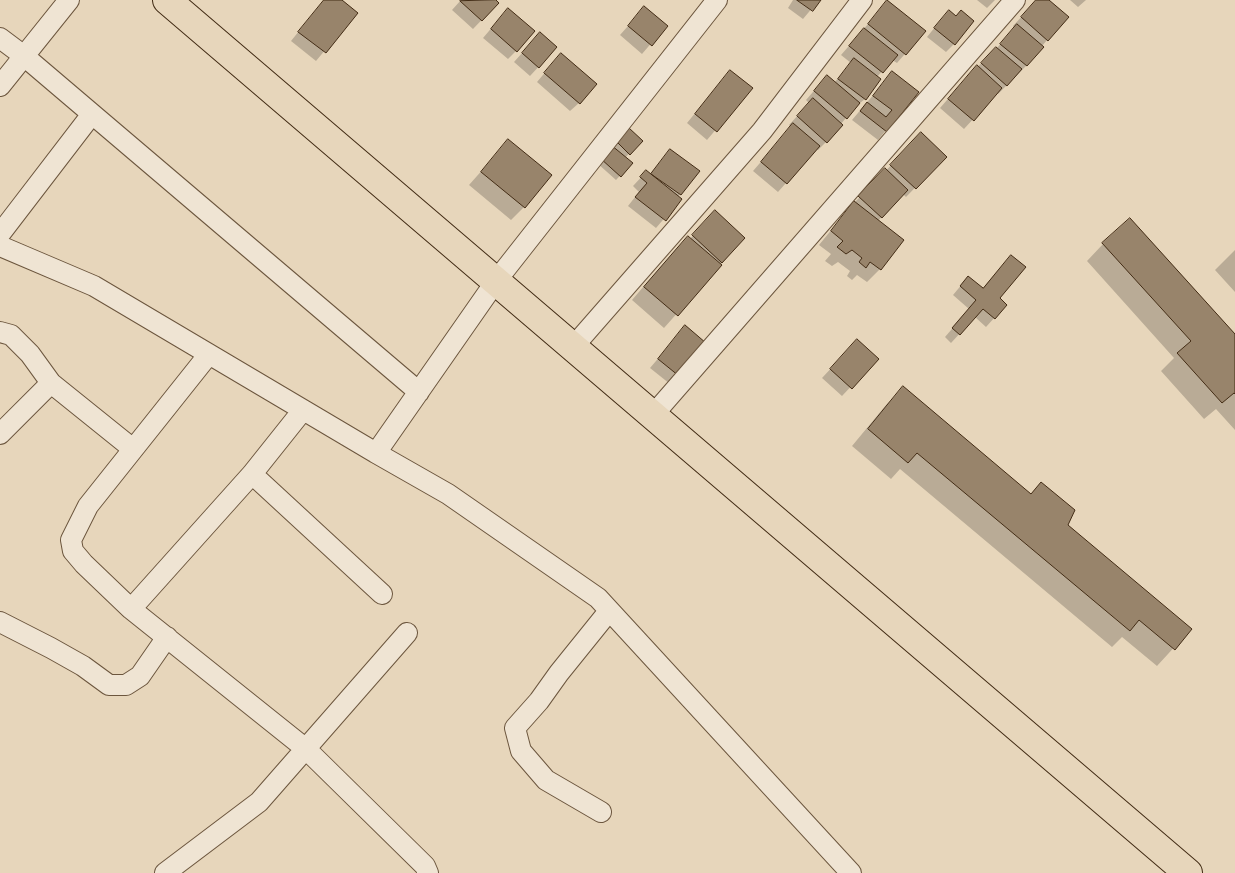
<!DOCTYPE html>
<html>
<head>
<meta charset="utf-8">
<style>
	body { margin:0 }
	canvas { display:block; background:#e7d6bb }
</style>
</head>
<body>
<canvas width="1235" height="873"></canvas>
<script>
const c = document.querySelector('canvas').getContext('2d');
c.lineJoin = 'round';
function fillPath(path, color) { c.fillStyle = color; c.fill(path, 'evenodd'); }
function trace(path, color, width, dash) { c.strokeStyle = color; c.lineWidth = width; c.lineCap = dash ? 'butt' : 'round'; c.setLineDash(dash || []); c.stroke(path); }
const shadow = new Path2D(`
	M324,0H340L356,13L316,61L291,41Z
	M461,0H495L498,3L473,29L452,10Z
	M793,0H819L803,19L788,8Z
	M977,0H995L987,8Z
	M1037,0H1048L1047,40L1026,66L998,94L997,93L964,129L940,108L968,76L996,49L1015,28L1013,26Z
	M1070,0H1086L1078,7Z
	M888,1L924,32L897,63L892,60L877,77L880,79L865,99L855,107L826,142L818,150L816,149L778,192L753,171L791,127L789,125L809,103L806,100L819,85L834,83L851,63L841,55Z
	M636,17L666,26L642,54L620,35Z
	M955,17L954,44L946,52L927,37L940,21Z
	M500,18L516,51L508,59L483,38Z
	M531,43L556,48L530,76L514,62Z
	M553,63L579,103L570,111L537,82Z
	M892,73L917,92L878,140L852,120Z
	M722,80L751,88L707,140L687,123Z
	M629,129L641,141L625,158L631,164L616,180L597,163Z
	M508,141L524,207L511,220L469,185Z
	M913,143L945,157L906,197L903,194L878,221L903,240L880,269L867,282L857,275L852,280L847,276L850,271L838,262L832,266L825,261L831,254L819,245L851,206Z
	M670,150L698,171L678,197L681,199L656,228L628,206L639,192L633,186L646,172L649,175Z
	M707,220L744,238L664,328L632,300L675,250L688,237L690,239Z
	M1103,244L1235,336V430L1216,409L1204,419L1161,371L1174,358L1087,261Z
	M1235,250V292L1215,270Z
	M968,277L1006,305L986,327L975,317L951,343L945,337L969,309L953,295Z
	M685,327L705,343L670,384L650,368Z
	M849,349L877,359L842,396L822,378Z
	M903,388L1030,495L1041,483L1066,526L1190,630L1157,666L1122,637L1112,647L900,469L891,479L852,446L886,405Z`);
const building = new Path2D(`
	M324,0H342L358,13L326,53L298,32Z
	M496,0L499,3L482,21L460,1Z
	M797,0H821L813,11Z
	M887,0L926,31L906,55L868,24Z
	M1036,0H1049L1069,17L1048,41L1021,17Z
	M644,6L668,26L652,46L628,26Z
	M508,8L535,31L517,52L491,29Z
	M949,10L956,16L961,10L974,21L955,45L934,28Z
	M1017,24L1044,47L1027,66L1000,44Z
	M864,28L898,55L883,73L849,46Z
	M540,32L557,47L539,68L522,53Z
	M996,47L1022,69L1007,86L981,63Z
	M561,53L597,84L580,104L544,73Z
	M854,58L881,79L866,100L838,79Z
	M977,65L1002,88L974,121L948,99Z
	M730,70L753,88L717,132L695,114Z
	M892,71L919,92L887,132L860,111L867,102L886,117L892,110L873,96Z
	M827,75L860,103L847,119L814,91Z
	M813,98L843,125L827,143L797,116Z
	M793,123L820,146L787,184L761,162Z
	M629,128L643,141L630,155L616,141Z
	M921,132L947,157L916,189L890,165Z
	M508,139L552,175L525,208L481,172Z
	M611,145L633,163L621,177L600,158Z
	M670,149L700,171L681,195L651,174Z
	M885,168L908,190L882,218L858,196Z
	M646,170L682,199L666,221L635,197L647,183L640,177Z
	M854,201L904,240L881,270L870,262L866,268L859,262L862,258L852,250L846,254L837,247L843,241L831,231Z
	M715,210L745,238L722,263L692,235Z
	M1130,218L1235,334V394L1234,393L1222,403L1177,353L1191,341L1102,243Z
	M688,236L722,265L678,316L644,287Z
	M1011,255L1026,267L1000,298L1007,305L995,319L983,309L960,335L952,328L976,300L960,286L968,276L983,288Z
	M685,325L706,343L679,376L658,359Z
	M857,339L879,359L852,389L830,369Z
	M903,386L1031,494L1041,482L1075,510L1068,525L1192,629L1175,650L1139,620L1130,631L917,453L908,463L868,429Z`);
const street = new Path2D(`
	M717,0L496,281L376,453L448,494L598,598L851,873
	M0,38L24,56L419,392
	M0,86L69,0
	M0,234L92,114
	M0,246L94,286L376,453
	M0,332L11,335L30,354L51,383L133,449
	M573,347L762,131L862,0
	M209,354L88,506L71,540L73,551L84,564L131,609L306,749L425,866L428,873
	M653,415L1015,0
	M0,434L51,383
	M252,474L382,594
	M131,609L252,474L303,410
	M0,622L51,648L83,666L109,685H126L140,676L167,637
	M601,812L546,780L521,751L515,728L539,701L559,673L609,611
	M165,873L259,802L407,633`);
const highway = new Path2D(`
	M167,0L1188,873`);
fillPath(shadow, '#0003');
fillPath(building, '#98846b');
trace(building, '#432c15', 1);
trace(street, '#6c563e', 22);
trace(highway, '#432c15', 30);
trace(street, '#efe4d3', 20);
trace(highway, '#e7d6bb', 28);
</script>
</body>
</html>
